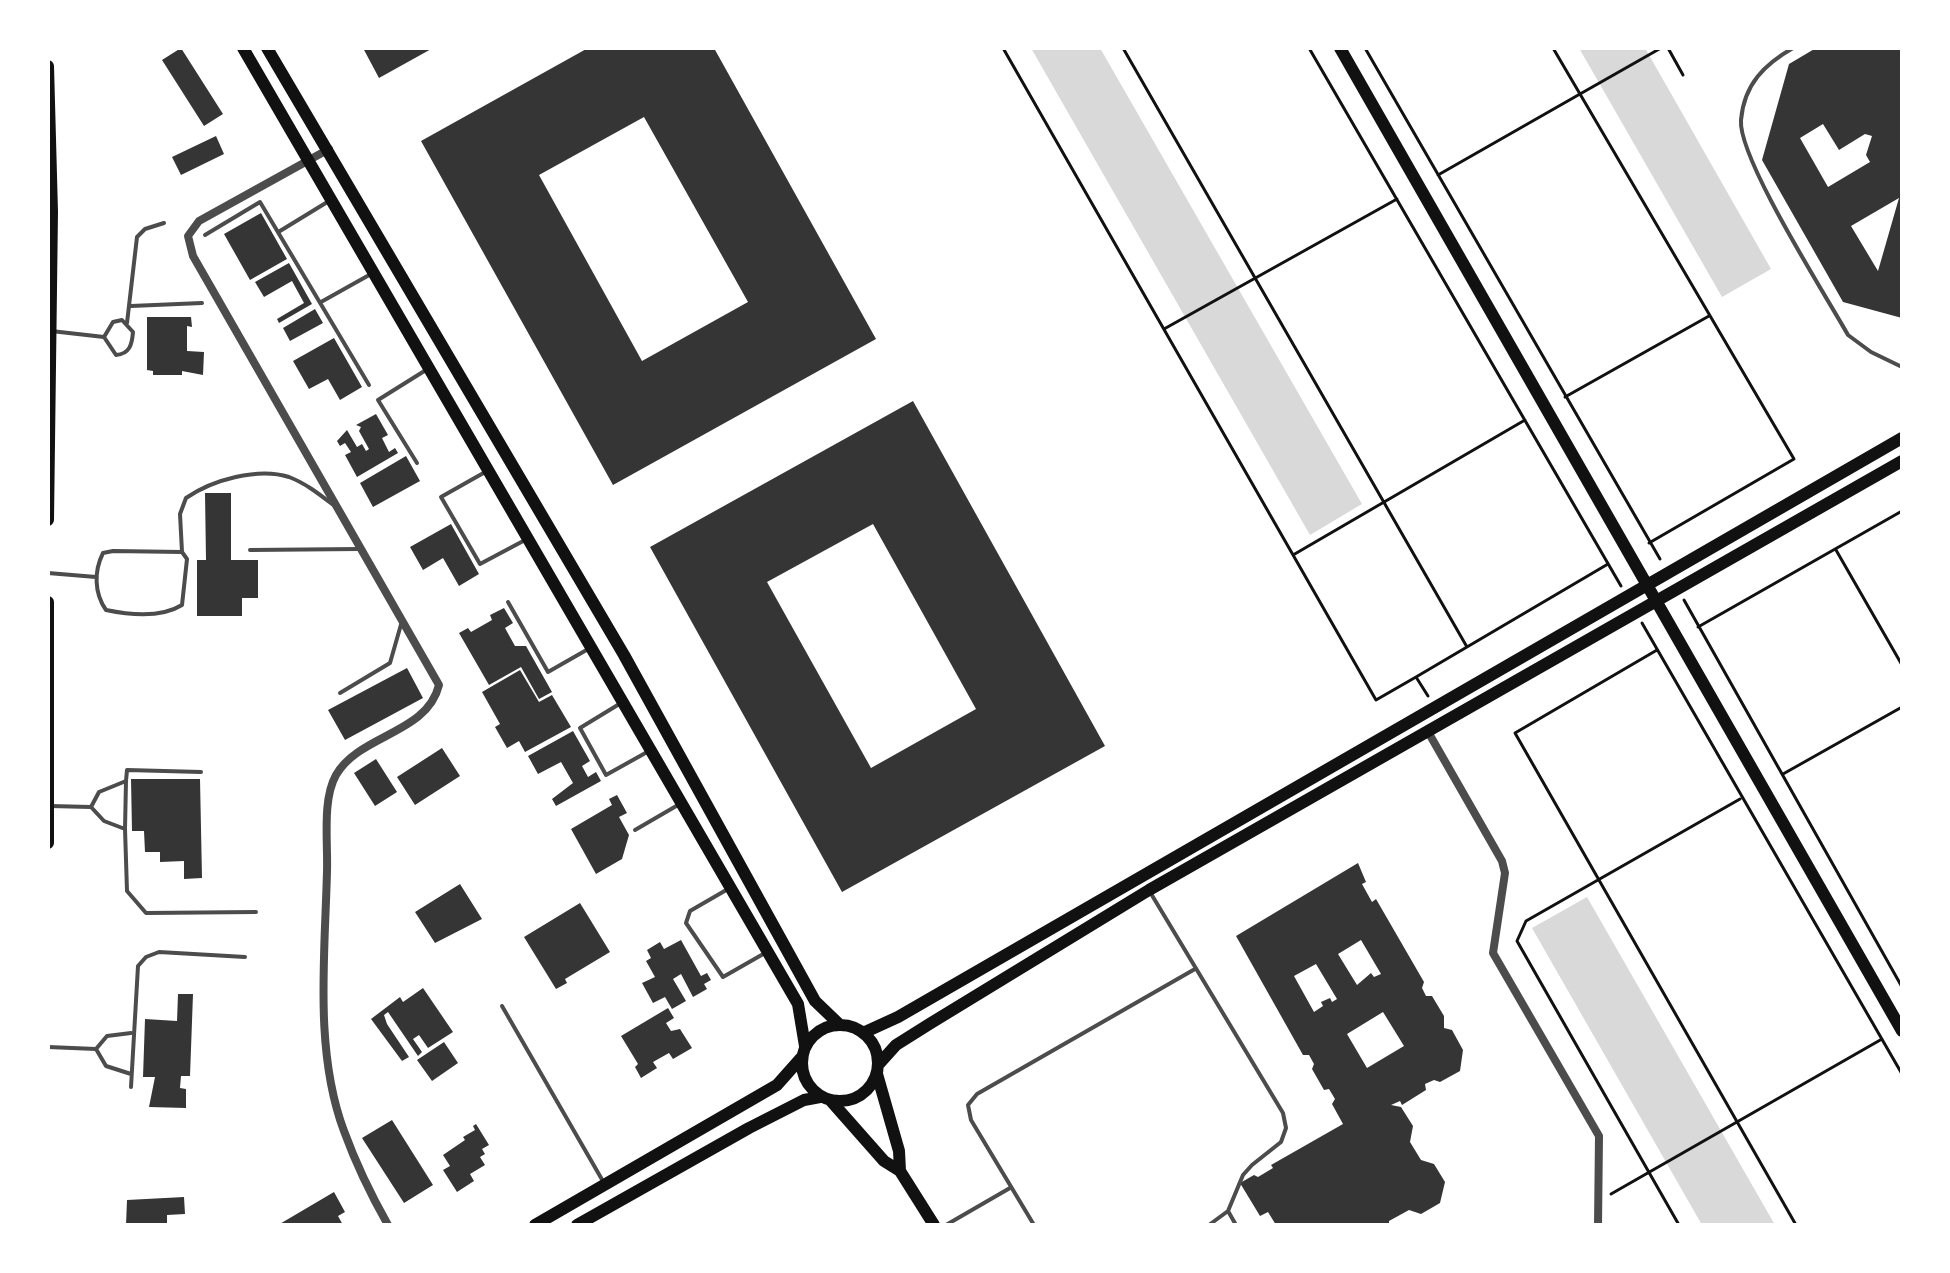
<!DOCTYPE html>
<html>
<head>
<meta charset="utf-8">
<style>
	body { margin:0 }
	#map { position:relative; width:1950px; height:1273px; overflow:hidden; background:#fff; font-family:Lora,serif }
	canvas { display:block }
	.frame { position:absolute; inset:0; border:50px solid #fff; pointer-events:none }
</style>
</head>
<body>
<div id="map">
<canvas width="1950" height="1273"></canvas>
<div class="frame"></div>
</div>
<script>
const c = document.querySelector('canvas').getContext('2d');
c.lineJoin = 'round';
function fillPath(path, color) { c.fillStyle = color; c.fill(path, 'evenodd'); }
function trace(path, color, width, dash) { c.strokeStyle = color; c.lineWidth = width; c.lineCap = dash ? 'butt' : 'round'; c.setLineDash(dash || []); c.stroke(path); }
const water = new Path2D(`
	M1031,48H1100L1362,504L1310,535Z
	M1579,48H1645L1771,269L1722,297Z
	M1587,897L1775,1225H1702L1532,928Z`);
const building = new Path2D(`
	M181,48L223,114L204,126L162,60Z
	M363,48H433L379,78Z
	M588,48H714L876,339L613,485L421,141ZM644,117L748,302L642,361L539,175Z
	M1816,48H1902V318L1843,302L1762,160L1789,64ZM1823,124L1839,150L1865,134L1872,136L1866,155L1870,162L1828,187L1800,138ZM1899,198L1878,271L1851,226Z
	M216,136L224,154L181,175L172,157Z
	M261,213L287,259L250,280L224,234Z
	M289,263L312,304L279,323L277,319L304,303L292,281L264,297L255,282Z
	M315,309L323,323L290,341L283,328Z
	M147,317H191L192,327L187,326V351L204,352L203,375L182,371V375H153V371L147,370Z
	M334,338L362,387L340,400L328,379L309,389L293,361Z
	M913,401L1105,746L842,892L650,547ZM873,524L976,709L871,768L767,582Z
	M376,414L388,435L382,438L389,452L395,448L398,453L357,477L345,455L351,452L345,443L340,446L337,441L347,430L357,447L362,444L366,451L369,449L359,431L361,427L356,425Z
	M406,456L420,481L373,507L360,483Z
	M205,493H231V560H258V598H242V616H197V560H206Z
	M451,524L479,574L459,586L443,558L423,570L410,547Z
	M504,608L513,623L505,628L515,646H526L552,692L539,699L521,667L489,685L459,633L468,628L471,632L492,620L490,615Z
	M407,668L423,698L345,740L328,710Z
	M520,670L539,702L552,695L571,727L525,752L519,741L507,748L495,727L500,724L482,692Z
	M573,731L590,761L582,766L588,777L596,772L601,781L556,806L552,799L573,783L561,762L538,774L528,756Z
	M442,748L460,776L415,805L397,777Z
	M376,759L397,792L375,806L354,773Z
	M131,779H200L202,878L184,879V861L160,862V852H145L144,831H132Z
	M617,795L627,813L619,817L629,835L622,859L596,874L571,829L612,805L609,799Z
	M1358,863L1366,882L1362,884L1372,902L1376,899L1424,982L1422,988L1426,996H1432L1444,1016V1028L1452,1030L1463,1050L1460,1071L1440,1082L1434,1080L1425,1084L1426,1090L1402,1105L1400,1101L1391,1105L1401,1107L1413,1126L1410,1142L1421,1160L1434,1164L1445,1182L1440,1203L1421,1214L1409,1210L1389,1221V1225H1276L1268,1212L1260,1216L1240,1183L1254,1175L1258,1177L1273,1168L1271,1165L1343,1124L1332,1104L1335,1099L1329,1089L1324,1090L1312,1069L1314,1064L1309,1055H1303L1236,936ZM1361,940L1381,974L1374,977L1371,973L1357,985L1338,954ZM1316,964L1337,999L1332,1002L1330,998L1321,1002L1323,1006L1314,1012L1294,976ZM1383,1012L1404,1046L1367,1068L1347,1034Z
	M460,884L482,919L435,943L415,912Z
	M580,903L610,952L565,979L567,983L556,989L524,937Z
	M681,940L701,976L707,973L711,980L704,984L707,989L693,997L681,974L673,979L686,1001L672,1009L665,997L653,1003L642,983L655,977L646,961L651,958L647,950L660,942L664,949Z
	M423,988L453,1032L428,1048L419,1035L413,1039L422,1052L418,1056L388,1012L384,1015L387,1024L409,1057L402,1061L371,1019L400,997L403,1002Z
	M178,994H193L190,1076H181L180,1088L186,1089V1108L149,1107L155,1077H143L145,1019L177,1021Z
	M668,1008L674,1018L666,1023L671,1031L680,1029L692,1048L673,1059L669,1053L653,1062L657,1068L641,1078L635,1067L638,1064L621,1036Z
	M444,1042L458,1063L432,1081L417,1060Z
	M392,1120L433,1185L404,1203L362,1138Z
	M476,1124L489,1145L482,1149L485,1154L480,1157L485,1165L470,1174L474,1181L457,1192L443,1170L450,1166L443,1155L465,1140L463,1137L475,1130L473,1126Z
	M334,1192L345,1212L338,1216L343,1225H278Z
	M184,1197L185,1214L167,1215V1225H126L127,1200Z`);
const path = new Path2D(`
	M1003,48L1376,700L1416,677L1428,696
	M1123,48L1467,647
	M1309,48L1621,586
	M1365,48L1660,559
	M1668,48L1683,75
	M1438,175L1580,94L1553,48
	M1164,329L1397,199
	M1565,397L1709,316
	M1649,543L1794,459L1580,94L1661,48
	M1836,550L1902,665
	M1293,555L1525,420
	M1684,600L1902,987
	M1642,623L1902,1074
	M1698,627L1902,511
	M1657,650L1515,733L1796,1225
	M1416,677L1608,564
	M1783,774L1902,707
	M1611,1194L1882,1039
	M1679,1225L1517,941L1526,921L1740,799`);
const service = new Path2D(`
	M1793,48C1765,64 1744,84 1741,120C1738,158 1825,294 1848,335L1871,352L1902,367
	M280,231L329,201
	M205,235L260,202L369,385
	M321,302L371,274
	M131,306L202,303
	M122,320L133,332C132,344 130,354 116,355L104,337L113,322Z
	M127,323L137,237L145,229L164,223
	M51,331L104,337
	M417,463L378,400L426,370
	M487,471L441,497L480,564L527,539
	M250,550L359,549
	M113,551L182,552L187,559L182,605C161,618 130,615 106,610C94,593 94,571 103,553Z
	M182,552L180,514L186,498C212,480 258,467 289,477C305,483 319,494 332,504
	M48,573L96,577
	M508,602L548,672L590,648
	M340,693L390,663L402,621
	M621,703L580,728L606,775L649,751
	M126,781L127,770L201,772
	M50,806L91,807L104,821L125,829L126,781L99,792L91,807
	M125,829L127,891L146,913L256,912
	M635,830L678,805
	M728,889L690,911L686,923L723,977L765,953
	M1150,892L1283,1113L1286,1128L1281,1142L1252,1165L1243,1175L1228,1211L1209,1225
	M502,1006L604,1183
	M48,1047L96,1049
	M131,1074L106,1066L96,1049L107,1036L131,1033
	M131,1087L138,966L146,957L159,952L245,957
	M1228,1211L1236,1225
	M946,1225L1010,1188
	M1034,1225L971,1120L968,1105L977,1094L1195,969`);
const minor = new Path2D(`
	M329,149L199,221L188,236L193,256L439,685C427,734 360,734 336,775C322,800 328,842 327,871C325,955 314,1051 344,1131C356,1164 371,1195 388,1225
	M1427,730L1502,861L1505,873L1493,953L1599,1136L1598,1225`);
const secondary = new Path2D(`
	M243,48L798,1004L805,1046
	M267,48L624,655L815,1001L840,1025
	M1340,48L1902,1031
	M48,66L52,212L48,520
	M48,602V843
	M802 1063a38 38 0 1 1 76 0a38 38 0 1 1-76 0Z
	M863,1033L898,1017L1902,438
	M878,1065L896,1045L931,1023L1149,890L1902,461
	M877,1074L899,1151L900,1171
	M831,1101L884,1161L900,1171L934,1225
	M535,1225L777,1085L801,1058
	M577,1225L749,1128L804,1100L820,1097`);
fillPath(water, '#d9d9d9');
fillPath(building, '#353535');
trace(path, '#111', 3);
trace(service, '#4c4c4c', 4);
trace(minor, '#4c4c4c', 8);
trace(secondary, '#111', 12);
</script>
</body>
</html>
